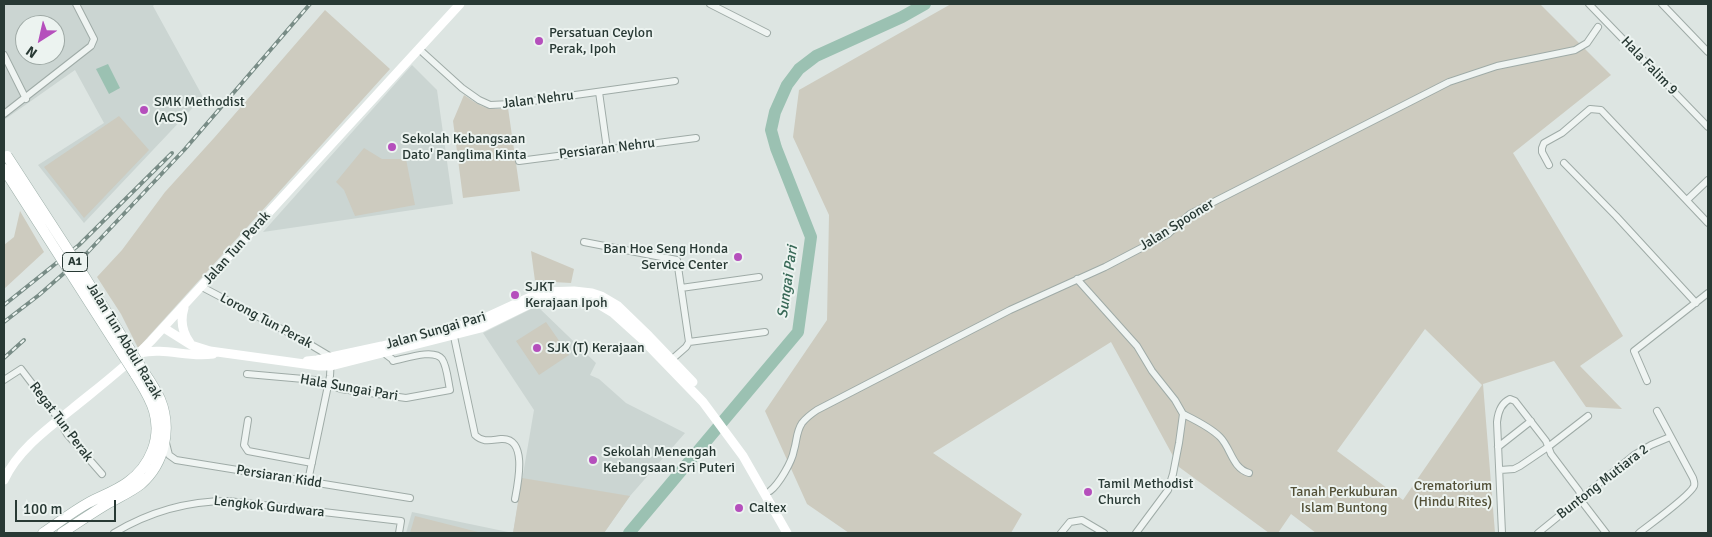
<!DOCTYPE html>
<html>
<head>
<meta charset="utf-8">
<style>
	body { margin:0 }
	#map { position:relative; width:1712px; height:537px; overflow:hidden; background:#dde5e2; font-family:Signika,sans-serif }
	canvas { display:block }
	.frame { position:absolute; inset:0; border:5px solid #283934; pointer-events:none }
	.north { position:absolute; left:15px; top:15px; width:50px; height:50px; box-sizing:border-box; background:#ecf3f0; border:1px solid #9ea9a5; border-radius:50%; rotate:215deg; font-size:14px; font-weight:700; line-height:20px; text-align:center; color:#283934 }
	.north::after { content:''; display:block; margin:auto; width:18px; height:22px; background:#b54fbc; clip-path:polygon(50% 0,100% 100%,50% 72%,0 100%) }
	.scale { position:absolute; left:15px; top:500px; width:101px; height:22px; box-sizing:border-box; border:2px solid #283934; border-top:0; padding-left:6px; font-size:15px; line-height:18px; white-space:nowrap; color:#283934; -webkit-text-stroke:4px #ecf3f0; paint-order:stroke }
</style>
</head>
<body>
<div id="map">
<canvas width="1712" height="537"></canvas>
<div class="frame"></div>
<div class="north">N</div>
<div class="scale">100 m</div>
</div>
<script>
const c = document.querySelector('canvas').getContext('2d');
c.lineJoin = 'round';
function fillPath(path, color) { c.fillStyle = color; c.fill(path, 'evenodd'); }
function trace(path, color, width, dash) { c.strokeStyle = color; c.lineWidth = width; c.lineCap = dash ? 'butt' : 'round'; c.setLineDash(dash || []); c.stroke(path); }
function drawText(font, color, halo, rows, align = 'center') {
  c.font = font + ' Signika,sans-serif'; c.lineWidth = 4; c.setLineDash([]); c.textBaseline = 'middle'; c.strokeStyle = halo; c.fillStyle = color; for (const [text, x, y, turn = 0] of rows) {
    c.save(); c.translate(x, y); c.rotate((+turn || 0) * Math.PI / 180); c.textAlign = isNaN(turn) ? turn : align; if (halo) c.strokeText(text, 0, 0); c.fillText(text, 0, 0); c.restore();
  }
}
const built = new Path2D(`
	M4,4H155L153,6L203,97L84,223L38,165L104,123L75,70L4,120ZM25,25H55V55H25Z
	M412,65L437,90L453,204L263,232Z
	M537,306L596,363L590,375L599,379L626,403L685,433L630,496L604,533H406L412,512L513,533L534,410L483,333Z`);
const green = new Path2D(`
	M951,4H1540L1611,75L1513,153L1623,336L1580,366L1622,409L1586,407L1554,361L1483,384L1495,533H1316L1291,514L1278,533H1269L1179,467L1111,342L933,453L1022,514L1011,533H849L807,504L765,411L827,320L829,215L793,137L799,90ZM1425,329L1482,385L1403,500L1337,451Z
	M325,10L390,69L138,348L121,314L97,277L122,250L165,192L214,138Z
	M464,95C482,107 486,111 508,108L520,191L463,198L453,121Z
	M119,116L149,150L84,218L44,167Z
	M364,148L382,159H406L415,205L355,216L344,190L336,182Z
	M20,211L44,252L4,289V245L14,237Z
	M531,251L574,269L571,283L535,281Z
	M546,322L569,355L539,375L516,341Z
	M522,477V478L630,496L604,533H513Z
	M415,516L482,533H410Z`);
const water = new Path2D(`
	M108,64L120,88L109,94L96,69Z`);
const river = new Path2D(`
	M629,533L798,332L811,237L776,148L771,130L775,112L787,85L799,69L816,56L902,17L925,4`);
const street = new Path2D(`
	M710,4L767,33
	M1589,4L1708,127
	M1662,4L1708,52
	M419,49L462,88L479,100L490,105L511,104L675,81
	M4,55L26,99
	M599,92L607,149
	M4,114L91,46L94,39L76,4
	M519,161L696,138
	M1564,163L1616,216L1696,303
	M1549,165L1542,152V148L1544,143L1562,133L1590,109L1601,110L1708,223
	M1687,200L1708,180
	M584,242L677,260L689,342L686,347L670,361
	M1077,279L1137,346L1152,371L1175,400L1183,414L1179,443L1173,474L1168,490L1136,533
	M202,287L306,342L331,357L330,376L308,481
	M681,288L759,277
	M453,332L475,435C483,443 491,440 501,439C528,437 518,483 515,499
	M689,342L765,332
	M247,374L315,380L341,389L406,398L450,390C448,381 447,366 442,359C434,348 404,359 393,361L392,359L384,353
	M4,380L21,369L53,411L67,434L102,474
	M1647,381L1634,351L1708,293
	M1183,414C1195,420 1210,427 1220,437C1231,448 1232,468 1249,473
	M248,420L244,445L248,451L312,463
	M166,443L169,455L176,460L410,498
	M1498,447L1531,421
	M1500,470L1514,469L1520,466L1548,447L1588,416
	M770,491C779,484 792,462 794,450C797,441 796,432 802,423C806,418 811,414 817,410L1010,310L1105,267L1168,234L1190,214L1449,82L1497,66L1575,50L1587,43L1598,27
	M114,533C149,512 188,501 228,501L401,521L399,533
	M1061,533L1070,522L1082,520L1104,533
	M1502,533L1497,422C1498,412 1501,403 1510,399L1515,401L1546,441L1551,454L1579,491L1583,503L1606,533
	M1538,533L1634,455L1651,445L1670,437
	M1639,533C1649,525 1690,496 1694,486C1695,483 1694,481 1693,478L1657,411`);
const secondary = new Path2D(`
	M184,308C180,321 182,332 190,343
	M164,328L191,345L210,351L319,366H331L481,328L530,304L544,299H574L598,304L613,313L644,341L703,402L743,456L787,533
	M139,353C167,347 186,358 213,354
	M307,361L317,360L382,346L478,321L541,292L574,291L592,293L601,296L618,306L649,336L693,382
	M4,480C18,450 47,429 72,409C99,387 127,366 151,341L460,4`);
const primary = new Path2D(`
	M43,533C58,523 72,512 88,503C101,496 116,491 128,482C150,466 162,438 154,411C150,397 142,386 135,374
	M62,533C77,523 92,513 107,504C119,497 131,492 141,484C165,463 172,428 160,399C155,388 148,378 142,369`);
const rail = new Path2D(`
	M4,305L79,245L172,153
	M4,322L39,295L86,254L185,149L310,4
	M4,358L24,340`);
const primaryBridge = new Path2D(`
	M7,156L68,250L142,369
	M4,169L135,374`);
const markers = [
	[539,41,5,"#b54fbc"],
	[144,110,5,"#b54fbc"],
	[392,147,5,"#b54fbc"],
	[738,257,5,"#b54fbc"],
	[515,295,5,"#b54fbc"],
	[537,348,5,"#b54fbc"],
	[593,460,5,"#b54fbc"],
	[1088,492,5,"#b54fbc"],
	[739,508,5,"#b54fbc"]
];
const shields = [
	[75,262,25]
];
const shieldNames = [
	["A1",75,262]
];
const poiNames = [
	["Persatuan Ceylon",549,33],
	["Perak, Ipoh",549,49],
	["SMK Methodist",154,102],
	["(ACS)",154,118],
	["Sekolah Kebangsaan",402,139],
	["Dato' Panglima Kinta",402,155],
	["Ban Hoe Seng Honda",728,249,"right"],
	["Service Center",728,265,"right"],
	["SJKT",525,287],
	["Kerajaan Ipoh",525,303],
	["SJK (T) Kerajaan",547,348],
	["Sekolah Menengah",603,452],
	["Kebangsaan Sri Puteri",603,468],
	["Tamil Methodist",1098,484],
	["Church",1098,500],
	["Caltex",749,508]
];
const streetNames = [
	["Hala Falim 9",1649,66,46],
	["Jalan Nehru",538,100,-7],
	["Persiaran Nehru",607,149,-7],
	["Jalan Spooner",1177,225,-32],
	["Jalan Tun Perak",237,248,-48],
	["Lorong Tun Perak",266,321,28],
	["Jalan Sungai Pari",436,331,-16],
	["Jalan Tun Abdul Razak",124,341,59],
	["Hala Sungai Pari",349,388,10],
	["Regat Tun Perak",61,422,53],
	["Persiaran Kidd",279,477,9],
	["Buntong Mutiara 2",1603,482,-38],
	["Lengkok Gurdwara",269,507,6]
];
const parkNames = [
	["Crematorium",1453,486],
	["(Hindu Rites)",1453,502],
	["Tanah Perkuburan",1344,492],
	["Islam Buntong",1344,508]
];
const waterNames = [
	["Sungai Pari",788,282,-82]
];
fillPath(built, '#cbd5d2');
fillPath(green, '#cdcbbf');
fillPath(water, '#9bc1b2');
trace(river, '#9bc1b2', 12);
trace(street, '#9faba7', 8);
trace(primary, '#9dafa9', 11);
trace(street, '#eff4f2', 6);
trace(secondary, '#fff', 9);
trace(primary, '#fff', 10);
trace(rail, '#788c86', 4);
trace(rail, '#ecf3f0', 2, [5.5]);
trace(primaryBridge, '#9dafa9', 11, []);
trace(primaryBridge, '#fff', 10);
for (const [x, y, r, color] of markers) { const dot = new Path2D(); dot.arc(x, y, r, 0, 2 * Math.PI); c.fillStyle = color; c.fill(dot); trace(dot, '#ecf3f0', 2); }
for (const [x, y, w] of shields) { const box = new Path2D(); box.roundRect(x - w / 2, y - 9.5, w, 19, 4); c.fillStyle = '#ecf3f0'; c.fill(box); trace(box, '#283934', 1); }
drawText('bold 12px', '#283934', null, shieldNames);
drawText('14px', '#283934', '#ecf3f0', poiNames, 'left');
drawText('14px', '#283934', '#ecf3f0', streetNames);
drawText('14px', '#535037', '#ecf3f0', parkNames);
drawText('italic 15px', '#376856', '#ecf3f0', waterNames);
</script>
</body>
</html>
